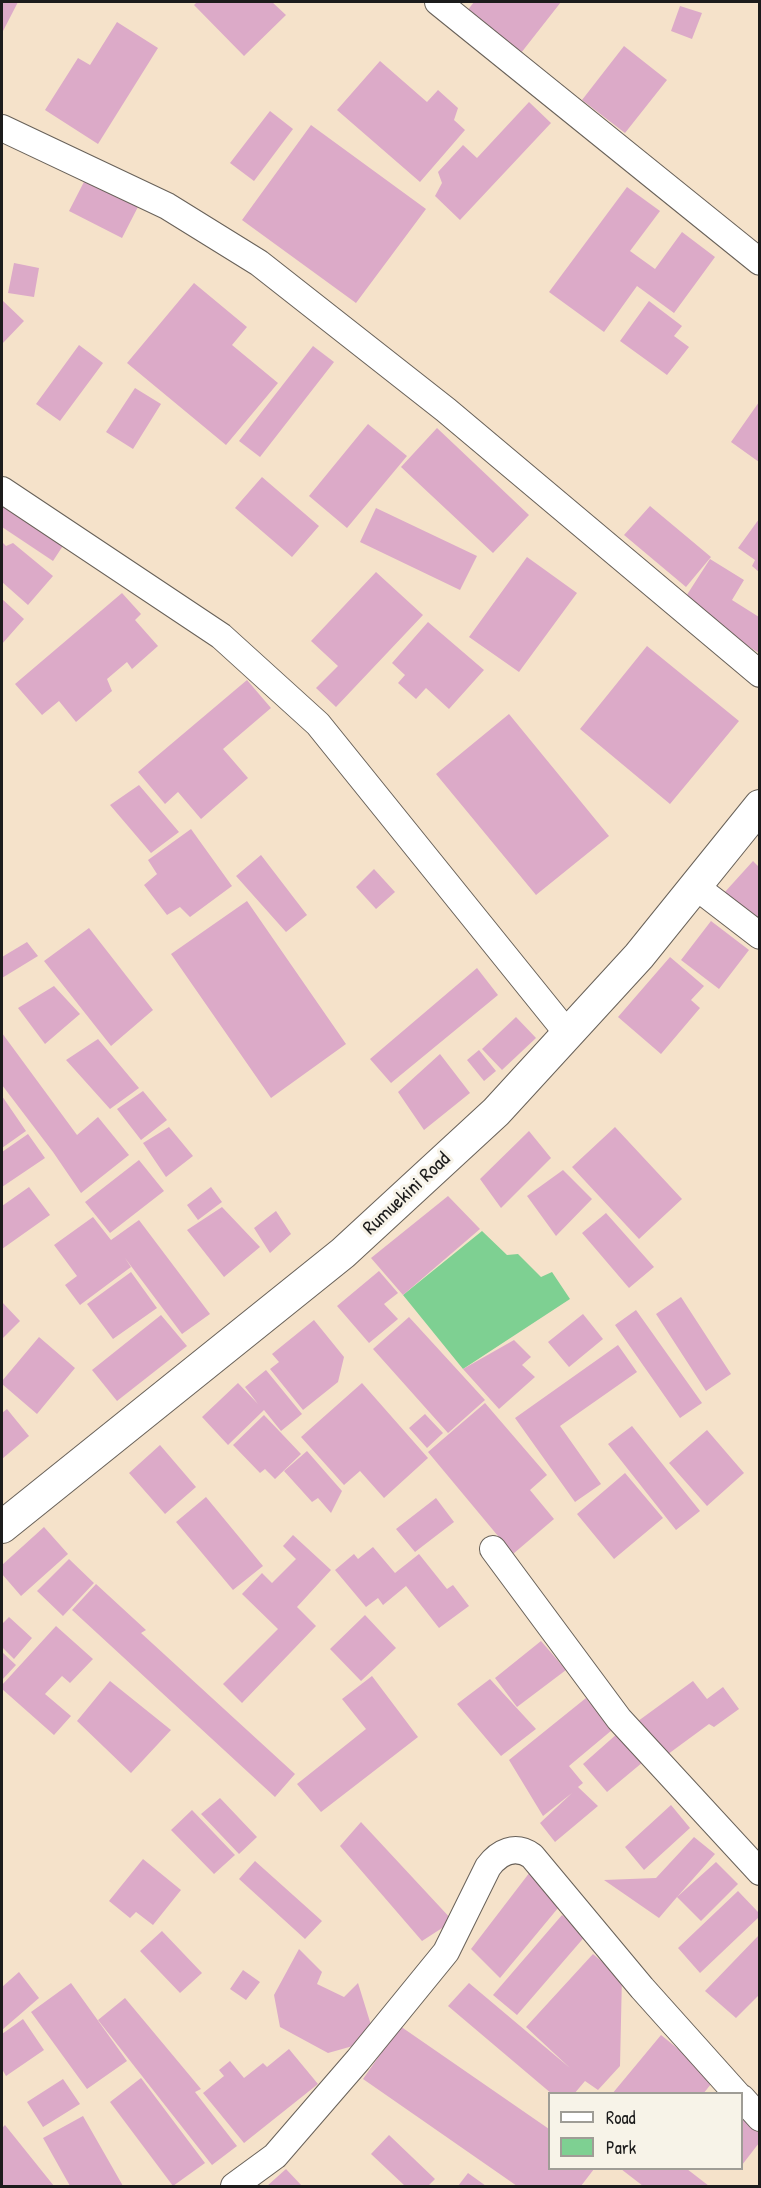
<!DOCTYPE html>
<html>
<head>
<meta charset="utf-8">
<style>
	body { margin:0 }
	#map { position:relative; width:761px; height:2188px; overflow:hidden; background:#f5e2ca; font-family:"Patrick Hand",sans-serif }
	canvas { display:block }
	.frame { position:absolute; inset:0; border:3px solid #1c1c1c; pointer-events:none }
	.legend { position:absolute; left:548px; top:2092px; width:195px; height:78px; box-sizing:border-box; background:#f7f3e8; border:2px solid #9f9d96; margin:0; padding:8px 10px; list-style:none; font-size:18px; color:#1c1c1c }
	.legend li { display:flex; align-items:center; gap:12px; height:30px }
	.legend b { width:30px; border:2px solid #9f9d96 }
</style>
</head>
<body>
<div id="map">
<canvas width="761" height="2188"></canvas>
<div class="frame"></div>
<ul class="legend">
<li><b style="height:8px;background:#fff"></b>Road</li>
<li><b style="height:16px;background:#7ed092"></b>Park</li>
</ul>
</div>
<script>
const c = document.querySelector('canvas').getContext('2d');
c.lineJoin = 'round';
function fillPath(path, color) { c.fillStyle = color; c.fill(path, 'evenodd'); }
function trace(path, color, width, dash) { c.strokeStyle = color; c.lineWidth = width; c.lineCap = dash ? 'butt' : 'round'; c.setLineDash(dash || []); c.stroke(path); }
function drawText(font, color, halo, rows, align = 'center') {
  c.font = font + ' "Patrick Hand",sans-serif'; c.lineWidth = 6; c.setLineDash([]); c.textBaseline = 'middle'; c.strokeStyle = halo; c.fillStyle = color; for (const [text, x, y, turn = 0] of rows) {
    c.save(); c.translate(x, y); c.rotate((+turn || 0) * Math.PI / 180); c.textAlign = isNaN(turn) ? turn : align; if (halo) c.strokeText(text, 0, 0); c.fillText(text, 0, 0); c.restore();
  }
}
const green = new Path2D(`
	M482,1231L507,1255L518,1254L541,1277L552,1272L570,1299L463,1369L403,1295Z`);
const building = new Path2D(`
	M2,2H18L2,33Z
	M197,2H272L286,15L244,56L194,5Z
	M474,2H561L521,53L467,11Z
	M680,6L702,13L692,39L671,31Z
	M117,22L158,48L98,144L45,110L78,58L90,65Z
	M624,46L667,80L625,133L582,100Z
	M380,61L427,102L438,90L458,108L454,120L465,130L420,182L337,110Z
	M529,102L551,123L460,220L435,196L442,183L438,172L463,145L477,158Z
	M270,111L293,129L254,181L230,163Z
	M311,125L426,209L356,303L242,220Z
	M87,176L140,203L122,238L69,211Z
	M627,187L660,211L630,251L655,269L682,232L715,257L674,313L637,286L604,332L549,292Z
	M14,263L39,268L34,297L8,293Z
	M194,283L247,327L232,345L278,383L226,445L127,363Z
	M2,300L24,321L2,344Z
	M649,301L682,326L674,336L689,347L667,375L620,341Z
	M79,345L103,363L60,421L36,404Z
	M313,346L334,362L260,457L239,441Z
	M135,388L161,404L133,449L106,432Z
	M759,402V462L731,442Z
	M368,424L407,456L347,528L309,496Z
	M437,428L529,515L493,553L401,467Z
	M262,477L319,526L292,557L235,508Z
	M2,493L68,538L53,561L2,527Z
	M650,506L711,557L686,587L624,535Z
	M376,508L477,556L460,590L360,542Z
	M759,519V572L752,566L755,560L738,548Z
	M2,542L6,546L13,543L53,576L28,605L2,582Z
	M527,557L577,593L519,672L469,637Z
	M710,559L744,580L732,600L759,617V653L681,604Z
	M376,572L423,615L336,707L316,688L338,666L311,641Z
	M122,593L141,614L135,620L158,646L132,669L127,662L107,679L112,691L76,722L59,701L42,715L15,684Z
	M2,599L24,619L2,644Z
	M428,622L484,670L449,709L426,688L416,699L398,683L405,675L392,663Z
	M647,646L739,721L670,804L580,729Z
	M247,680L271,708L223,749L248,778L201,819L178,792L165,804L138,772Z
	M509,714L609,836L536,895L436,774Z
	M139,785L179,832L151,853L110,805Z
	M191,829L232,886L190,917L180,907L167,915L144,885L157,874L148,860Z
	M261,855L307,915L286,932L236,876Z
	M753,861L759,867V918L724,893Z
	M374,869L395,892L376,909L356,887Z
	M247,901L346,1044L271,1098L171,954Z
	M711,921L749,950L719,989L681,960Z
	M89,928L153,1010L111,1046L44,961Z
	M27,942L38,956L2,978V957Z
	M670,957L704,986L691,1000L700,1008L661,1054L618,1017Z
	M477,968L498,995L391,1083L370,1059Z
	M54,986L80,1014L45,1044L18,1008Z
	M516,1017L536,1038L502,1070L482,1049Z
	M2,1033L77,1135L98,1117L129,1155L81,1193L53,1152L2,1085Z
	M98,1039L139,1088L110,1109L66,1060Z
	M479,1050L496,1071L484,1081L467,1060Z
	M440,1054L470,1093L424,1130L398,1092Z
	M143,1091L167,1120L141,1140L117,1109Z
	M2,1096L26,1131L2,1148Z
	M169,1127L193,1156L166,1177L143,1143Z
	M615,1127L682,1199L639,1239L572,1167Z
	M529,1131L551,1158L501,1208L480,1179Z
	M28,1134L45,1158L2,1187V1152Z
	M139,1160L164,1191L110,1233L85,1202Z
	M563,1170L592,1199L556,1236L527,1196Z
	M29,1187L50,1215L2,1249V1206Z
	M211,1187L222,1202L198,1220L187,1205Z
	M448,1196L480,1229L403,1295L371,1258Z
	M222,1207L260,1247L224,1277L187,1230Z
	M276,1211L291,1234L270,1253L254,1228Z
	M606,1213L654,1267L629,1288L582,1233Z
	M93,1217L111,1240L139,1220L210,1314L182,1334L125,1258L131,1267L80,1305L65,1285L77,1276L54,1245Z
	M379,1271L398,1293L384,1304L398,1319L369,1343L337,1306Z
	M131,1272L157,1308L113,1339L87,1304Z
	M681,1297L731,1374L706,1391L656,1314Z
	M2,1302L20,1321L2,1339Z
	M636,1310L702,1403L680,1418L615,1325Z
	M583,1314L603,1339L569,1367L548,1342Z
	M161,1315L187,1346L117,1401L92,1370Z
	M409,1317L485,1400L448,1433L373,1349Z
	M314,1320L344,1357L338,1382L303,1410L270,1369L279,1362L272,1354Z
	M39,1337L75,1368L37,1414L2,1384V1381Z
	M514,1340L531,1357L522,1365L535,1377L499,1409L463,1369Z
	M618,1345L637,1372L560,1426L601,1484L575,1502L515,1418Z
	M266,1370L302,1414L281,1431L264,1410L228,1445L202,1417L238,1383L258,1404L245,1387Z
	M362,1383L428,1458L384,1498L360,1471L344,1485L301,1437Z
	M485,1403L547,1475L530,1490L554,1519L513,1554L428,1452Z
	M7,1409L29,1436L2,1459V1413Z
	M425,1414L443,1433L427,1448L409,1428Z
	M264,1415L301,1454L275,1479L265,1469L260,1473L233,1445Z
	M632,1426L700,1511L676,1530L608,1444Z
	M707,1430L744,1473L707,1506L669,1463Z
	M160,1445L196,1487L165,1514L129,1473Z
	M307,1451L342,1491L331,1513L318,1498L312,1502L284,1471Z
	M625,1473L663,1518L614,1559L577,1514Z
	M206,1497L263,1566L233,1590L176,1522Z
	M436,1498L454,1522L415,1552L396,1529Z
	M44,1527L68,1554L21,1596L2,1574V1565Z
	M293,1535L331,1570L297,1607L316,1626L242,1703L223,1684L278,1629L242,1594L262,1573L272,1583L296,1559L283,1546Z
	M373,1547L395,1573L419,1554L447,1589L453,1585L469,1606L439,1628L406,1586L383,1605L378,1598L366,1607L335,1570L354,1554L358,1559Z
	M69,1559L94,1583L63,1616L37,1591Z
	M96,1584L146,1630L141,1633L295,1774L275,1797L72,1610Z
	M365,1615L396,1648L361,1681L330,1649Z
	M9,1617L32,1638L14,1659L2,1647V1624Z
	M56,1626L93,1659L70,1683L62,1676L45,1694L71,1716L54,1735L2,1689V1685Z
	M541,1641L566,1670L517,1707L495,1678Z
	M2,1652L16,1665L2,1680Z
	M372,1676L418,1737L321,1812L297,1784L366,1729L342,1699Z
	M490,1679L536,1729L501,1756L457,1704Z
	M110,1681L171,1730L131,1773L77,1721Z
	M693,1681L707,1699L723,1687L739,1709L714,1727L709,1724L660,1760L634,1724Z
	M586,1698L612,1730L569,1766L583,1783L578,1787L598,1806L555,1842L540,1823L572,1793L543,1816L509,1760Z
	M618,1733L643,1762L607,1792L583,1764Z
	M220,1798L257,1837L239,1854L201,1814Z
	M671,1805L690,1828L644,1870L625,1847Z
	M192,1810L235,1855L214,1874L171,1830Z
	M361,1822L453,1921L422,1941L340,1846Z
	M694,1837L715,1854L677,1897L716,1862L738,1884L701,1921L677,1897L659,1918L604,1880L656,1878Z
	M143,1859L181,1890L153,1925L136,1912L130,1918L109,1901Z
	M255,1861L322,1921L305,1939L239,1879Z
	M530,1872L563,1902L500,1978L471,1949Z
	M738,1891L759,1913V1917L700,1973L678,1948Z
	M562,1915L587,1934L517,2015L493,1995Z
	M162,1931L202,1973L180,1993L140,1951Z
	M759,1935V1995L736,2018L705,1991Z
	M299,1949L322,1972L317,1984L344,1997L358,1983L371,2025L360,2044L328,2053L280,2027L274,1995Z
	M593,1954L620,1977L622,1975L620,2066L598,2090L585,2081L574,2094H552L448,2006L469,1983L570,2068L526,2027Z
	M243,1970L260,1982L246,2000L230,1989Z
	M19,1972L39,1998L2,2030V1987Z
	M71,1983L127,2061L87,2089L31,2012Z
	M125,1998L201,2089L195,2092L237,2146L212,2165L98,2020Z
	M23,2019L44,2050L6,2076L2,2069V2034Z
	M400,2026L549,2129V2169H594L581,2186H517L363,2079Z
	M661,2035L715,2079L703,2094H612Z
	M289,2049L318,2084L244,2143L203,2093L224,2076L219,2070L230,2061L244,2078L263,2063L267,2067Z
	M141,2078L205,2163L173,2186L110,2102Z
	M63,2079L80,2104L43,2127L27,2102Z
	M83,2116L123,2186H70L43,2138Z
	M742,2118L759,2133V2143L742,2165Z
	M5,2125L54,2186H2V2128Z
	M389,2135L435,2179L428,2186H405L371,2154Z
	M286,2169L302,2186H267Z
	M621,2169H687L709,2186H643Z
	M468,2173L486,2186H458Z`);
const minor = new Path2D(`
	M438,2L760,262
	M2,128L167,206L259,263L446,410L760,674
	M2,490L221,636L318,724L568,1034
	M695,886L760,936
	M493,1549L619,1719L760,1872
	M742,2098L760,2118
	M234,2186L275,2156L358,2060L446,1952L488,1867C499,1852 515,1844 532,1856L642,1988L737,2094`);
const tertiary = new Path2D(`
	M2,1527L343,1253L496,1112L639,956L760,806`);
const streetNames = [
	["Rumuekini Road",407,1194,-43]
];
fillPath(green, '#7ed092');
fillPath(building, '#dcaac8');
trace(minor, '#686159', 28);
trace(tertiary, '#686159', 34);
trace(minor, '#fff', 26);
trace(tertiary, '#fff', 32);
drawText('20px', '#1c1c1c', '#f7f3e8', streetNames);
</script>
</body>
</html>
